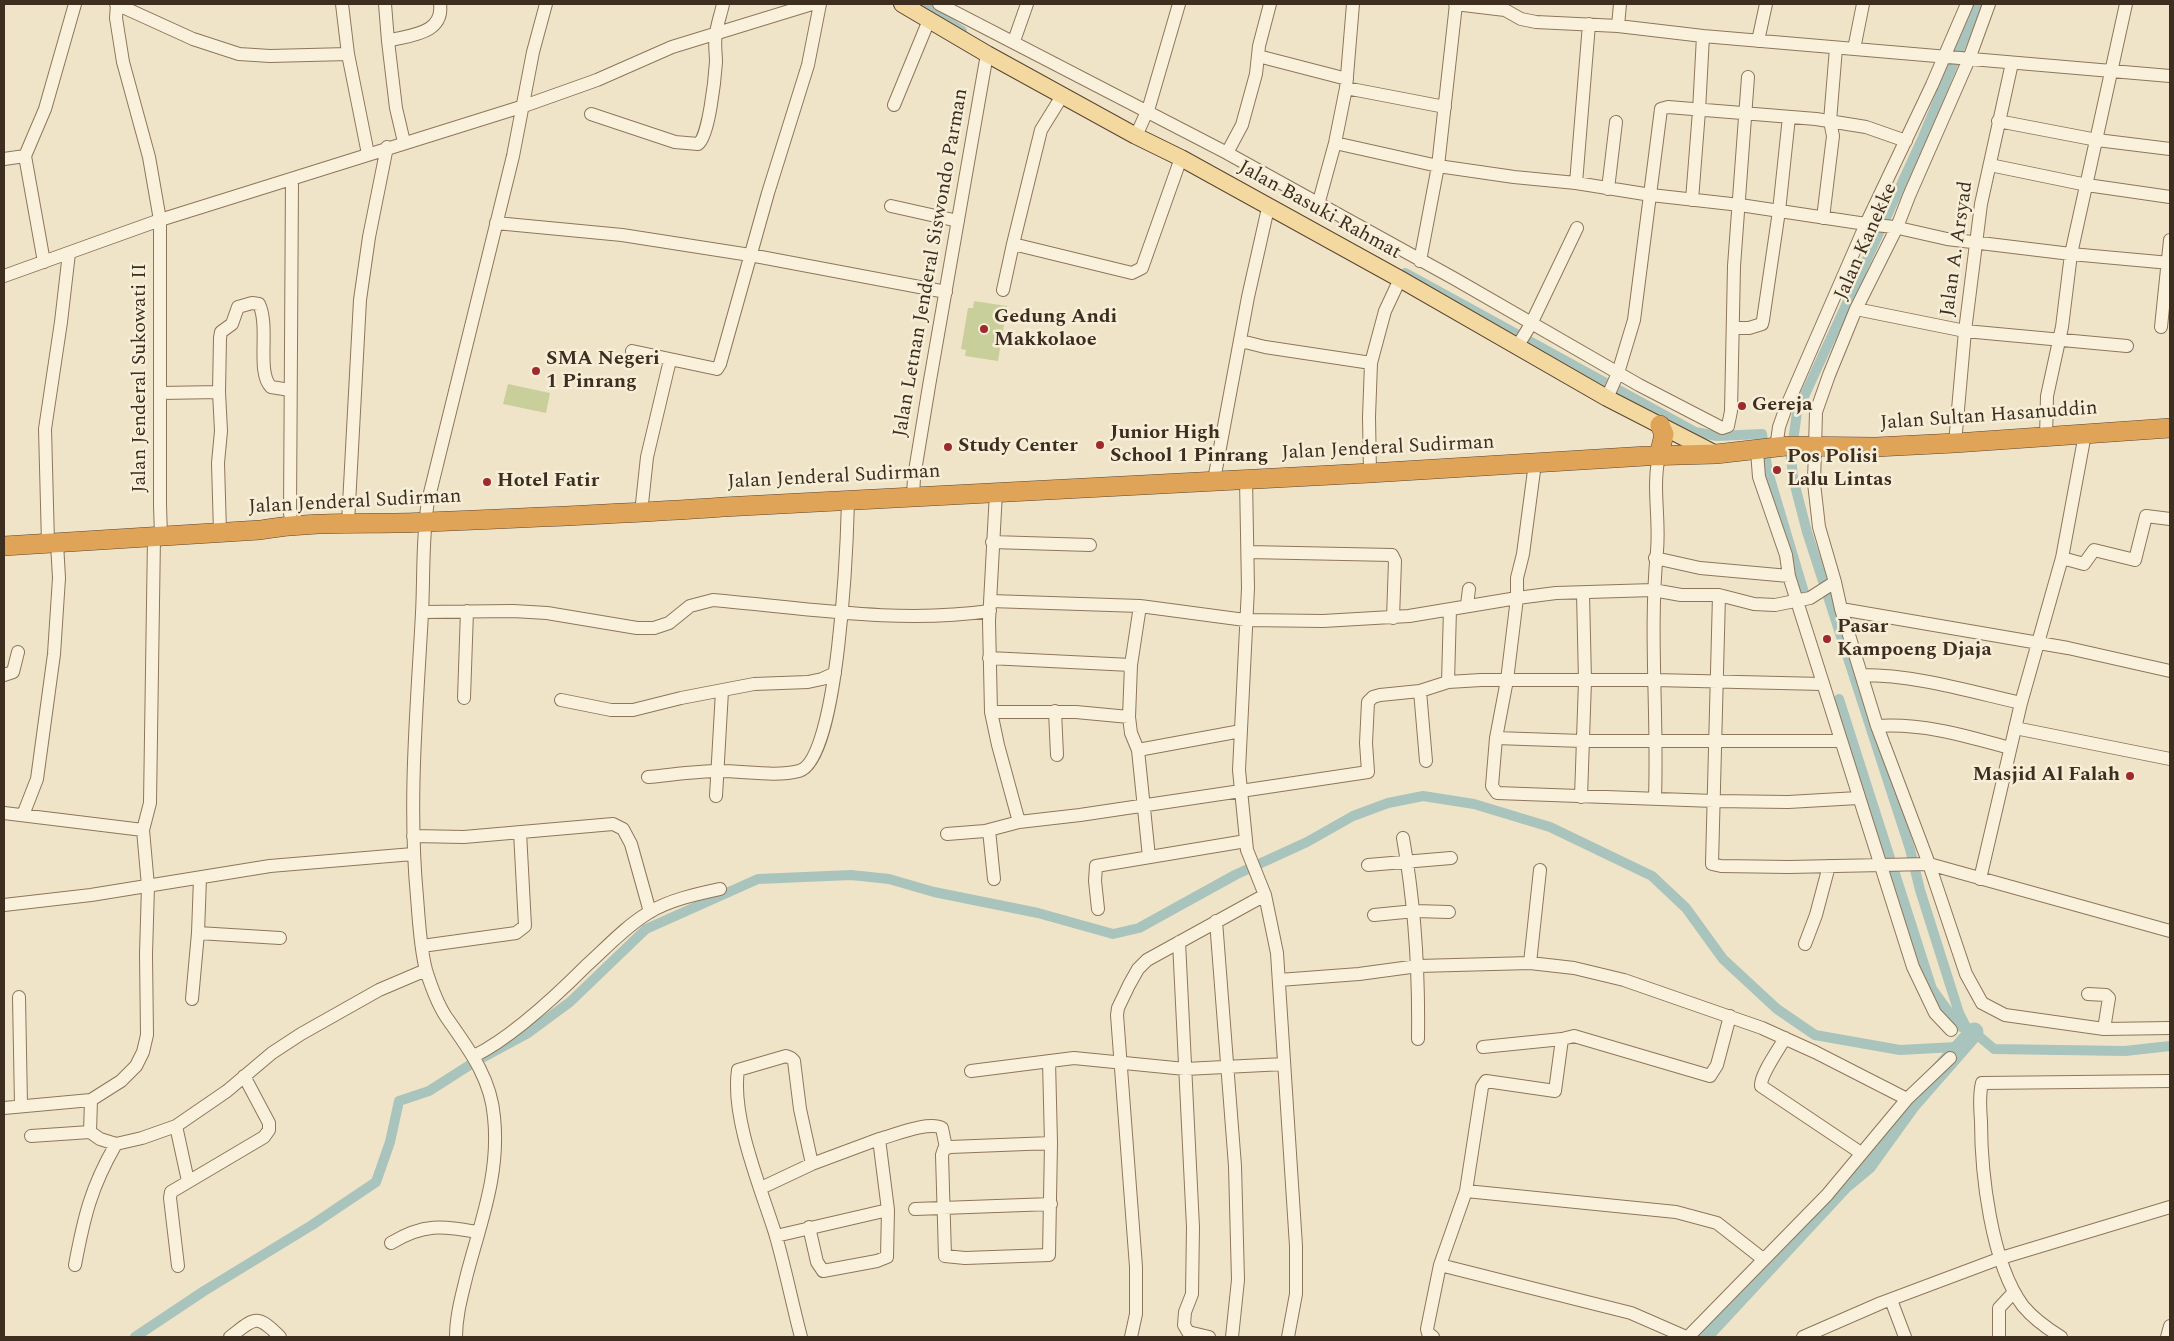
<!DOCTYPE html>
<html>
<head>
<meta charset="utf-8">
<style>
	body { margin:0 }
	#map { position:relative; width:2174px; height:1341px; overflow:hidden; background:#f0e4c8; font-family:Spectral,serif }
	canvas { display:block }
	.frame { position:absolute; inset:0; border:5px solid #3d2e20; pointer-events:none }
</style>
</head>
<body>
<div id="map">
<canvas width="2174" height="1341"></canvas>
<div class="frame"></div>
</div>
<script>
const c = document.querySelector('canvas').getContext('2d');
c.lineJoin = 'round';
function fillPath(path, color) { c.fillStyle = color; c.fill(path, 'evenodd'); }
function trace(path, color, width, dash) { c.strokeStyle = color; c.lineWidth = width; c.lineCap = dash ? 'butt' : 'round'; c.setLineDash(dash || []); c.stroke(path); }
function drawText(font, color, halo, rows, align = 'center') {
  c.font = font + ' Spectral,serif'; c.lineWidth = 5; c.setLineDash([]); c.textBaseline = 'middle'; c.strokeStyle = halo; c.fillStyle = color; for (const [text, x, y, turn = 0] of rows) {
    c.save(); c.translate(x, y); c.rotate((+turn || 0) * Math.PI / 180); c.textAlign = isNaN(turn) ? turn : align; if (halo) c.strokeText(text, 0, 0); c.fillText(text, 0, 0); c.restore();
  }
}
const green = new Path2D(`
	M974,301L1007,306L998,361L965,356L966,350L961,349L968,308H973Z
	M508,384L550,393L546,413L503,404Z`);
const canal = new Path2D(`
	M921,4L962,31
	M1405,273L1695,432L1717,436L1762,434L1768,472L1805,596
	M1839,699L1932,989L1959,1026L1964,1028
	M1974,1032L1966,1027L1959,1013L1920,890L1910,849L1807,532L1793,478L1791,456L1797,412L1923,137L1978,4
	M135,1337L204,1291L312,1225L376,1182L390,1142L399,1101L429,1091L476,1061L528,1033L570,1002L646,929L758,879L851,875L889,879L934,892L1038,913L1113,934L1139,928L1235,875L1307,842L1353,816L1388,803L1423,796L1474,804L1550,827L1652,876L1686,908L1723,959L1777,1009L1815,1035L1900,1050L1956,1047L1974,1032L1994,1049L2125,1051L2170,1046`);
const river = new Path2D(`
	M1702,1337L1843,1185L1867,1165L1911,1104L1974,1032`);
const minor = new Path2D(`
	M116,4L193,39L239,54L270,56L348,54
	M117,4L116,18L123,62L149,157L160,220V505L161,536
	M342,4L348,54L368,154
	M385,4L388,41
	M939,4L1227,153L1455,279L1639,385L1722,428L1728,426L1731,411L1734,266L1748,77
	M1455,4L1505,10L1521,19L1536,22L1618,26L1703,36L2170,76
	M1989,4L1969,59L1909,196L1897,227L1856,309L1829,375L1816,412L1814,483L1819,527L1835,582L1841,609L1877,726L1929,864L1966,974L1982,1003L2005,1015L2104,1029L2170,1028
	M1618,26L1620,4
	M1014,41L1027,4
	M1758,41L1766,4
	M1854,49L1863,4
	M1258,56L1347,79
	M1346,88L1445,107
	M894,105L929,20
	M591,114L675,142L698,144C709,137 715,77 716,62C716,53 714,43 716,34C717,24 721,14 723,4
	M1998,121L2097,140L2170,149
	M1136,136L1149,107L1179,4
	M404,142L396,108L388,41C410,35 444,34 440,4
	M1335,143L1438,166L1514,177L1576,183L1651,195L1740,205L1866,224L1894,227L1947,239L2071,254L2170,263
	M1227,153L1242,125L1256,74L1259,46L1270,4
	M25,156L44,262
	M4,159L25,156L45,109L75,4
	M1990,165L2087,185L2170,197
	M1576,183L1589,24
	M1608,189L1616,122
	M1692,200L1699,111L1703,36
	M1318,205L1335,143L1346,88L1353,4
	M891,206L958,221
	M1823,218L1833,136L1830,121L1836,48
	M496,223L622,235L750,255L946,292
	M1013,244L1041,130L1062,96
	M1420,261L1438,166L1456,4
	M4,276L160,220L524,106L597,80L672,47L812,4
	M1003,290L1013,244L1132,273L1142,268L1181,158
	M1856,309L1965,331L2127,346
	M2161,327L2170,240
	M1733,328H1749L1762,324L1763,320L1779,211L1789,117
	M1241,341L1265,347L1371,363L1385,311L1400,279
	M1517,347L1531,324L1577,228
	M632,351L717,369L720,364L768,193L808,65L820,4
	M161,393L219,392
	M1607,398L1618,373L1634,320L1661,109L1668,107L1816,119L1866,127L1906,141
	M2046,438L2047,396L2062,327L2071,254L2126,4
	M1955,443L1965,331L1981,204L2012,63
	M1776,448L1779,427L1785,410L1866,224L1932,85L1967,4
	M1757,451L1759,477L1786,555L1789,576L1913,967L1935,1013L1951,1030
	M1370,473L1369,417L1371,363
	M1214,480L1248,297L1268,208
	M1246,480L1248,588L1239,770L1247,850L1265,895L1277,953L1296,1246V1294L1288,1337
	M996,492L989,621L991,712L998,745L1019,822L1080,815L1368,772L1366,743L1368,702L1373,697L1380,695L1420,691L1448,682L1481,680H1655L1822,684
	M913,498L914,477L929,386L987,54
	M641,513L647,457L670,360
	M348,523L360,300L369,237L387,147
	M292,525L290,513L292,179
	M220,532L218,463L221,431L219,392L220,338L221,332L232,324L238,307L252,303L259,304C270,327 256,372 271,387L290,390
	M992,542L1090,545
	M48,543L45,429L61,322L69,253
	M1248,552L1392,555L1395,561L1393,618
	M1655,558L1700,568L1789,576
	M2062,558L2084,564L2094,550L2135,560L2146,516L2170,519
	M1835,582L1810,598L1775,605L1754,604L1719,595H1681L1653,590L1556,593L1517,598L1507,680L1496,738L1492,786L1497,793L1714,801L1788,802L1858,798
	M1719,595L1712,864L1721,866L1789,867L1929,864L2170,931
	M991,601L1140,606L1245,620L1323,621L1409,616L1517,598V578L1523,554L1535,463
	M1467,605L1469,589
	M1140,606L1131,665L1129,717L1131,733L1138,750L1149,857
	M1841,609L2068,648L2170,671
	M422,612L513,611L547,613L637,628H654L669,623L690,606L713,600C806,608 897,624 990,611
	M989,658L1131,665
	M4,675L13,672L18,652
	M1862,675C1916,675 1968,691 2021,703
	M1448,682L1450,609
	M1420,691L1426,761
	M464,698L467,611
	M561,700L611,710H633L681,698L754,684L808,682L822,679L835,673
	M1055,711L1057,755
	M991,712H1076L1129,717
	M1877,726C1924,723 1966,736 2010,748
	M2015,728L2170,759
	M1496,738L1582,741H1840
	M1138,750L1241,731
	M648,777C671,775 696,771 720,771C744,771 776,777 799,771C839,760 847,541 848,501
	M716,796L722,691
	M1581,797L1585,681L1583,593
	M1655,798C1658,715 1649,632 1657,551C1660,519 1652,487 1659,456
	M4,813L143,830
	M23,815L37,779L54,654L59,578L57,543
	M989,830L994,879
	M947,834L985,831L1019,822
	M413,836L464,837L613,824L623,829L631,844L650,912
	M1403,838C1415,905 1419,971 1418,1039
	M1368,865L1451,858
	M1980,879L2021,703L2062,558L2085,434
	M4,905L91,895L270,866L413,854
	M1098,909L1095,881L1096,866L1246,841
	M1374,915L1415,911L1449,912
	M1216,921L1235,1166L1238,1280L1232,1337
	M198,933L280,938
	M1179,942L1193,1227L1192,1294L1185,1312L1184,1325L1188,1332L1209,1337
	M1805,944L1816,915L1829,866
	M422,946L516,933L525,926L520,832
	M1530,963L1540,870
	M1279,980L1359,974L1418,966L1530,963L1574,968L1624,980L1762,1028L1815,1052L1907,1099L1827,1195L1688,1337
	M2088,994L2106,995L2109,998L2104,1029
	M19,997L21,1105
	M192,999L198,933L200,878
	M1785,1038C1779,1049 1760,1075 1761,1086L1861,1153
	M1483,1047L1562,1039L1574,1036L1710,1076L1717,1065L1730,1016
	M474,1056C511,1038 557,995 587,965C607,947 625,927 648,913C669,900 697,894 720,889
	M1049,1061L1051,1143L1049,1255L965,1258L945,1256L942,1155L944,1149L950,1147L1051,1143
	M971,1071L1074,1058L1185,1069L1284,1064
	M1907,1099L1950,1058
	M91,1100L90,1132L100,1139L116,1144L142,1138L176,1126L227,1091L272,1053L301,1034L379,990L426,970
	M4,1108L91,1100L121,1081L136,1066L143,1052L147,1035L146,954L148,886L143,830L150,803L154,537
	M176,1126L188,1181
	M31,1136L90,1132
	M761,1188L812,1164L879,1139
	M1466,1191L1676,1212L1717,1223L1763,1259
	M915,1209L1051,1204
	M809,1227L817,1262L823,1271L877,1261L887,1257L888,1210
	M776,1236L888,1210L879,1139C895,1135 928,1121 942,1128L946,1148
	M391,1243C424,1223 442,1226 478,1232
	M75,1265C84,1217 91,1187 116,1144
	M1440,1265L1631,1313L1686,1337
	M178,1266L170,1198L171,1192L264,1137L269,1130V1123L244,1076
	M1891,1300L1905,1337
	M230,1337C255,1318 256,1313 280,1337
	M456,1337C456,1315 462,1295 467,1274C481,1221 500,1173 494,1117C491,1079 470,1051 449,1021C439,1008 431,986 426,970C420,947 419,921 417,897C408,802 417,707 422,613C424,575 422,538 428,501L513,156L533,52L546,4
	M801,1337C792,1303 785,1267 775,1233C760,1186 731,1117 738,1070L786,1056L791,1058L794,1061L800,1109L812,1164
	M1131,1337L1136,1314V1267L1117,1015L1118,1008L1129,985L1138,969L1147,960L1265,895
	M1433,1337L1428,1333L1427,1329L1440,1265L1466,1191L1482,1087L1486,1081L1555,1091L1562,1039
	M1803,1337L1881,1303L2001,1258L2170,1207
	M1999,1337V1308L2014,1292
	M2061,1337C2048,1329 2033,1318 2023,1306C1991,1263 1981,1173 1981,1121C1980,1109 1979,1095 1982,1083L2170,1081
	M2167,1337L2170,1326`);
const major = new Path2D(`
	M902,4L987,54L1136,136L1181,158L1400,279L1607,398L1716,454`);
const highway = new Path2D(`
	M1659,456L1664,434L1660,425
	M4,546L260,530C316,520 371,525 427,522C526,518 625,514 723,507L1370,473L1646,456L1716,454L1786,446L1876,447L1955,443L2170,428`);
const markers = [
	[984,329,5,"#9e2a2b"],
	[536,371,5,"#9e2a2b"],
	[1742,406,5,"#9e2a2b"],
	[1100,445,5,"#9e2a2b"],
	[948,447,5,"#9e2a2b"],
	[1777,470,5,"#9e2a2b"],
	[487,482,5,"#9e2a2b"],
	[1827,639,5,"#9e2a2b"],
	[2130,776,5,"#9e2a2b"]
];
const streetNames = [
	["Jalan Basuki Rahmat",1319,211,29],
	["Jalan Kanekke",1867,242,-66],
	["Jalan A. Arsyad",1958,249,-82],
	["Jalan Letnan Jenderal Siswondo Parman",932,263,-80],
	["Jalan Jenderal Sukowati II",141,378,-90],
	["Jalan Sultan Hasanuddin",1989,417,-4],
	["Jalan Jenderal Sudirman",1388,449,-3],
	["Jalan Jenderal Sudirman",834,478,-3],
	["Jalan Jenderal Sudirman",355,503,-3]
];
const poiNames = [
	["Gedung Andi",994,318],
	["Makkolaoe",994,341],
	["SMA Negeri",546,360],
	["1 Pinrang",546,383],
	["Gereja",1752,406],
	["Junior High",1110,434],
	["School 1 Pinrang",1110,457],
	["Study Center",958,447],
	["Pos Polisi",1787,458],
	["Lalu Lintas",1787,481],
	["Hotel Fatir",497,482],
	["Pasar",1837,628],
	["Kampoeng Djaja",1837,651],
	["Masjid Al Falah",2120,776,"right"]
];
fillPath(green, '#c9cf9b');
trace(canal, '#a9c4bc', 10);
trace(river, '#a9c4bc', 19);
trace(minor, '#8d765c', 14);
trace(major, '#5b4430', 18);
trace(highway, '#5b4430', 20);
trace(minor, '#faf1dc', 12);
trace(major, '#f3d9a0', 16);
trace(highway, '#e0a458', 19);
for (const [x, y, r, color] of markers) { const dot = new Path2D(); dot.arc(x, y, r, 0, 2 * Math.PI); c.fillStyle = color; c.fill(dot); trace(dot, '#f7eed8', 2); }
drawText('20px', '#3d2e20', '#f7eed8', streetNames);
drawText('bold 20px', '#3d2e20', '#f7eed8', poiNames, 'left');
</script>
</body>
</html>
